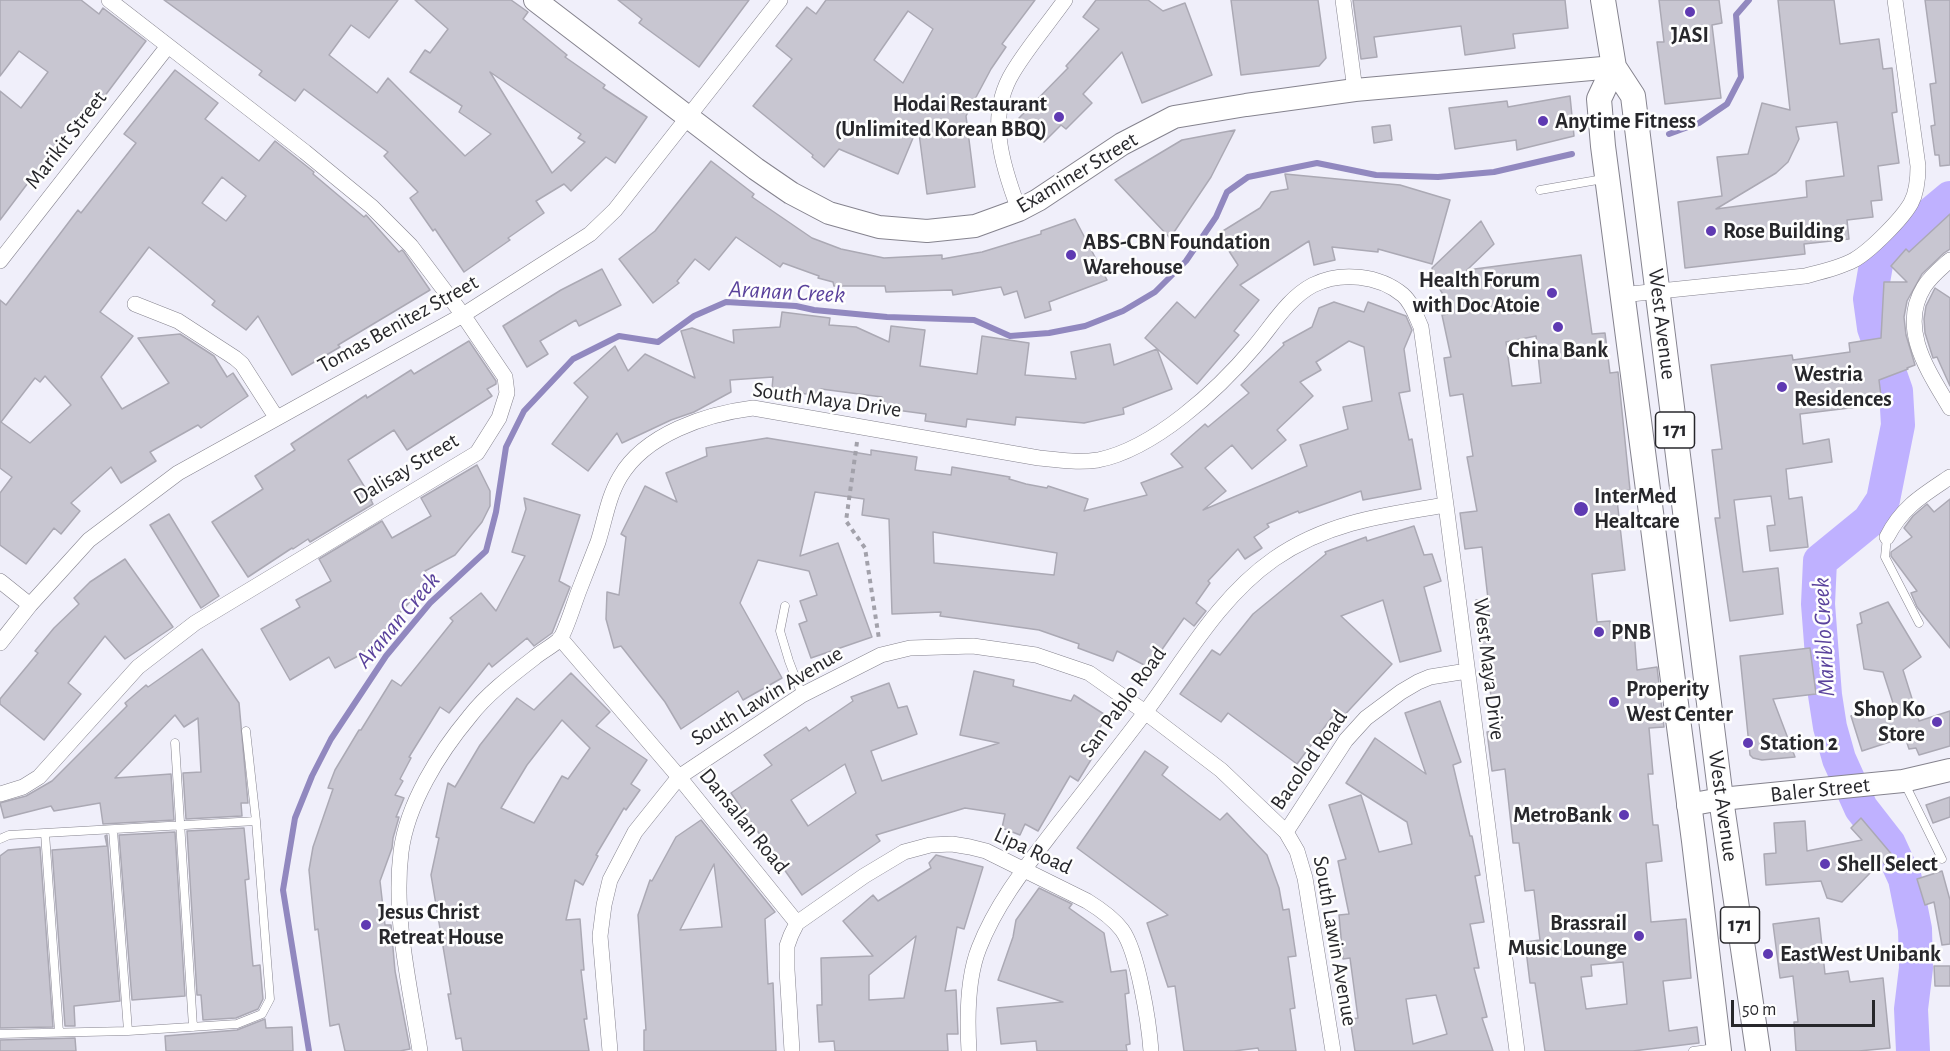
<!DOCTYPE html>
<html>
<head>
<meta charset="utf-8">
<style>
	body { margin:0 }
	#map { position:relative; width:1950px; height:1051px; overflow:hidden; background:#f0effa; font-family:"Alegreya Sans",sans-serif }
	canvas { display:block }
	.scale { position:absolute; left:1731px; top:1000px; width:144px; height:27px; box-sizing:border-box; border:3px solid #27272b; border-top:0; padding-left:8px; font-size:18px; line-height:21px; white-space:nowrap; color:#27272b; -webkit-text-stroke:4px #fefefe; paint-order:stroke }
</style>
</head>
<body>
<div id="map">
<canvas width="1950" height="1051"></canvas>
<div class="scale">50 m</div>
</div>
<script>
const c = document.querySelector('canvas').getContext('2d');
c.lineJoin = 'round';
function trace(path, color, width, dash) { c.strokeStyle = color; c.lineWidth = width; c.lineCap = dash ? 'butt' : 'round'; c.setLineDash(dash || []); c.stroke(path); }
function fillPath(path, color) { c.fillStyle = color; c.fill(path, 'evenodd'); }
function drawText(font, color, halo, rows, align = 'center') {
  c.font = font + ' "Alegreya Sans",sans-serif'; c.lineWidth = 5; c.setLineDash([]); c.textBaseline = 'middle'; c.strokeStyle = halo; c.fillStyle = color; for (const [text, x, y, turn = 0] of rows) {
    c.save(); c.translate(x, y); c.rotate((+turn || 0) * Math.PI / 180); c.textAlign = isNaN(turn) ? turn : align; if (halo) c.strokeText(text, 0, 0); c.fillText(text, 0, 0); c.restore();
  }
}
const stream = new Path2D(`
	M1669,134L1699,123L1727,104L1741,77L1736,15L1749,0
	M309,1051L283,890L295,818L312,776L331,739L386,656L430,603L486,551L496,512L506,447L524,411L573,359L619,336L658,342L694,316L726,302L796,306L814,310L887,317L974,320L1010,336L1049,333L1085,326L1123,311L1155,292L1186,261L1216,217L1227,192L1248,177L1317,163L1376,175L1438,177L1494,172L1572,154`);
const river = new Path2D(`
	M1913,1051L1911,1009L1916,968L1915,929L1905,879L1889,844L1861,808L1839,759L1830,727L1825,695L1818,604L1820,561L1869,521L1883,500L1898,425L1896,391L1874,328L1870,299L1877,259L1950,198`);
const building = new Path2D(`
	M0,0H81L99,14L103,8L146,41L92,113L85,107L60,140L63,142L43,169L40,167L0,220V91L21,108L48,72L19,51L0,76Z
	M164,0H398L369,38L351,25L329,55L377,93L388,78L465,156L491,134L459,112L462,106L410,72L425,50L430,53L448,29L415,0H511L528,12L523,19L567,55L565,57L605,85L603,88L647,117L615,163L606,157L571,191L564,184L536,201L544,213L508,238L510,240L464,272L435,229L433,231L410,198L418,192L384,156L388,152L304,89L295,101L259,75L262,71ZM490,72L581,134L578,138L585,142L552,173Z
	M618,0H749L699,67L639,23L642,19Z
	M826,0H1035L1002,44L1006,47L991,69L966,116L975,187L927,194L918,126L898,174L839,149L824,167L812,157L813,155L753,106L792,59L776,46L807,7L816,14ZM908,11L933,29L903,83L874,60Z
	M1096,0H1148L1163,11L1185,3L1212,75L1142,103L1122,52L1083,94L1092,103L1066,129L1061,125L1044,142L1019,118L1068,68L1066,66L1099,29L1083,17Z
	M1231,0H1318L1326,58L1319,66L1241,75Z
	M1353,0H1565L1568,28L1513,34L1515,48L1465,55L1461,26L1374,37L1377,57L1361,59Z
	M1659,0H1719L1722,23L1712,25L1721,98L1665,104L1657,42H1664Z
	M1778,0H1834L1840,44L1879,39L1883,69L1892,68L1897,112L1892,113L1899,163L1878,166L1882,200L1871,201L1873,217L1847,220L1849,239L1804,244L1805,254L1685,268L1678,202L1722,196L1717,157L1748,154L1762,103L1790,110ZM1837,122L1844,176L1806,181L1807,197L1716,209L1776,173L1788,162L1799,139L1796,127Z
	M1925,0H1950V165L1940,166L1939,155H1935L1931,126L1935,125L1930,84L1936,83Z
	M175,70L218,103L205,119L259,161L275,141L314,172L313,174L364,217L366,215L399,252L402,250L404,252L430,290L338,345L340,347L292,375L258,316L246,330L212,305L215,301L149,247L100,312L133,336L101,377L122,409L169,383L138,338L180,334L214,356L227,377L233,373L248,396L201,428L198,425L150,452L156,461L121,483L111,467L71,503L80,511L61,534L54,528L26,564L0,545V493L12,477L0,468V300L6,305L78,210L81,213L136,143L124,134ZM222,177L246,196L226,221L202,203ZM45,376L71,405L30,443L1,422L35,378L40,382Z
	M1570,96L1574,136L1517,150L1516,140L1455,149L1449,108L1507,101L1508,107Z
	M1390,125L1392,140L1374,143L1372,127Z
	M1235,130L1211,177L1170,238L1115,180L1182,140Z
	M711,161L754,194L752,197L812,238L841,249L884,258L942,255V259L982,252L1041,234V231L1075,219L1107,280L1049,302L1051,310L1025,318L1017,291L1004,295L1001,287L953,295L952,290L886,292L885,286H834L833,282L818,278L819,276L783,263L780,267L736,237L709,270L695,259L677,281L679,283L653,303L619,259L655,231Z
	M1285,174L1400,185L1450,200L1432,264L1378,249V252L1332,247L1335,260L1314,265L1309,241L1240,285L1259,300L1234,331L1239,335L1197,384L1145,338L1177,302L1195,318L1238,265L1218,234L1260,208L1271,192L1288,189Z
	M1950,214V249L1944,253L1922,274L1907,301L1904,317L1906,335L1915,365L1907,368L1908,369L1879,380L1882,404L1800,414L1803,444L1829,439L1832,462L1786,469L1789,499L1802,497L1808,547L1770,551L1767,526L1775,525L1771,496L1734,500L1743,572L1778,568L1783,614L1730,621L1715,518H1720L1712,450L1722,449L1711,365L1792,355L1793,360L1850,352L1849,343L1881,338L1884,282H1907L1891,266L1906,249L1909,252Z
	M1481,221L1494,244L1467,270L1581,255L1592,334L1605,333L1610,373L1618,372L1630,490L1616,491L1625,570L1592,574L1597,622L1610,621L1611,634L1634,631L1637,670L1657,667L1664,727L1649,728L1653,774H1648L1653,825H1658L1662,861L1646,863L1651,922L1686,919L1691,978L1663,981L1669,1031L1697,1027L1699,1043L1633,1051H1545L1535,983H1530L1525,942L1540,940L1534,890L1525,891L1519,843H1513L1505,769L1492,771L1487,732L1501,730L1498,696L1491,697L1485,646H1481L1476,600L1488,599L1482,547L1465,549L1460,513L1477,511L1467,457L1473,456L1463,394L1450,396L1444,358L1451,357L1442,315L1454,313L1435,281L1432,268ZM1536,336L1541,383L1512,386L1506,342ZM1623,962L1627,1004L1586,1009L1581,977L1592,976L1591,965Z
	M602,269L621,305L579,326L576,320L540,341L548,354L527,367L503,326L561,290Z
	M1935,288L1950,298V386L1937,357L1933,358L1925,333L1924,319L1926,306Z
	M1334,302L1364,312L1368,302L1406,316L1412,330L1404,349L1410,391L1399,393L1409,440L1412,439L1421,489L1363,500L1361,491L1299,513L1298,511L1267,524L1269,527L1254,537L1262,548L1245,559L1238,549L1208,581L1210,583L1196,603L1206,611L1194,626L1184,618L1163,648L1152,669L1117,651L1113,661L1078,648L1079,644L1039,630L940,616L941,612L892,614L889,519L862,515L864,499L815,492L800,556L838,543L872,637L811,658L799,624L807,621L800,601L817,595L809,571L758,560L740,603L782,678L743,700L738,691L681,729L665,702L621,646L614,648L606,619L607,592L619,595L626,537L621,534L645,486L677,502L666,473L707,456L706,448L767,438L871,455V450L917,457L915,470L951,475L952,467L1010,477L1009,479L1026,484L1047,488L1048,486L1088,499L1084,511L1147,495L1141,483L1183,467L1171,454L1205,424L1208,427L1249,393L1241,385L1284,345L1283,343L1312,327L1319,308ZM1349,341L1364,347L1372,401L1343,407L1348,429L1300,445L1307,466L1203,510L1226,491L1205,468L1232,445L1252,469L1286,440L1277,430L1313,396L1300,382L1321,370L1316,362ZM933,532L1057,553L1054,575L934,563Z
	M782,312L830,318L829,325L856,327L889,342L891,326L925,330L920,366L977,374L982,336L1029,343L1025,375L1076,379L1071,352L1110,344L1114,365L1157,349L1172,389L1123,408L1124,414L1084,423L1016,417L1015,425L967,419L966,427L925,421L926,414L881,408L882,397L821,389L820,396L772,389L773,377L730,380L731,392L694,412L671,420L622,443L617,433L588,471L552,444L588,397L574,383L615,346L628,371L645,354L695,378L681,331L692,328L734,343L733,330L780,327Z
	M469,341L496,381V384L487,389L492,396L407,450L394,430L348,460L372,499L371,500L373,504L310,542L308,539L293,549L292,548L248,577L212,522L263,489L255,476L295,450L291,444L366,395L367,398L411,370L414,374Z
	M477,465L490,491V506L482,522L455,555L425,571L430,580L362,654L335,668L329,657L290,680L261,629L300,607L296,600L331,581L319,559L382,521L392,538L431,516L421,498Z
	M524,498L580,515L559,581L570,587L552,633L534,646L527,638L492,667L489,663L449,713L440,707L409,757L411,758L400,779L403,781L395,795L404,798L396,817H399L393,838L392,848L380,881L385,925H391L395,971L410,1049L400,1051H345L339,1024L330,1026L318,929L315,930L309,870L313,847L333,789L328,788L335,770L359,730H361L392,680L401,686L453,621L450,618L481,593L496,611L525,556L512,552L526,509Z
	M1950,499V648L1917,607L1911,593L1917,591L1891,556V552L1912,537L1904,528L1913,516L1927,504L1934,512Z
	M169,514L219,596L201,608L150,525Z
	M1414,526L1424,555L1432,554L1441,581L1424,587L1441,651L1400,662L1383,600L1341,616L1392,664L1338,722L1332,717L1297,764L1228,713L1221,722L1180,694L1212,650L1220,655L1253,614L1326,554L1325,552L1366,537L1367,541Z
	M125,559L173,627L125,659L105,636L68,683L81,694L44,740L0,704V699L38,653L35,651L54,628L79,604L74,598L90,582Z
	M1888,602L1921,657L1903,670L1919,721L1950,711V746L1919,755L1916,748L1909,749L1905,737L1862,751L1851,716L1893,703L1883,672L1864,669L1857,625L1862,623L1860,613Z
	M1810,648L1816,694L1773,699L1795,757L1762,760L1753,758L1750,755L1740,656Z
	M202,649L239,703L248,803H241L242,816L186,819L183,773L201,772L198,718L184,727L175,715L115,778L171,774L174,820L103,824L100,803L54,811L51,806L4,818L0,803L26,796L52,781L127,706L125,703L146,685L148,687Z
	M974,671L1014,680L1013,686L1071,701L1074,695L1107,716L1092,740L1100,745L1078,781L1070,776L1038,831L1025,824L1020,835L1002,828L1005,814L965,808L876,835L880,841L802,895L731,793L772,765L764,755L806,727L809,731L853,701L851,697L889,683L898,708L907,706L917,734L871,751L882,781L999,743L960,735ZM845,764L856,793L808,826L791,800Z
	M571,673L610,712L596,726L647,760L631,784L640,790L626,810L624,808L596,855L598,856L583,885L575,880L566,920L580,919L584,970H581L587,1019H584L589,1051H463L461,1038L456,1039L448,994H451L431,875L439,838L436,837L448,783L455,787L480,745L517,698L534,710ZM562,720L590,748L568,779L562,776L534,823L501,808L527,765Z
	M1440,701L1461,762L1453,765L1470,836H1472L1480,875L1475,876L1484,922L1470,924L1479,968H1474L1487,1017L1482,1018L1493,1051H1355L1350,1019L1358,1018L1350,958L1343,959L1339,915L1349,914L1338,861L1346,859L1329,805L1361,795L1379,852L1412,844L1407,822L1346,783L1375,738L1426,774L1405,713ZM1436,995L1447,1034L1413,1044L1406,999Z
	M1145,751L1168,767L1162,775L1220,820L1227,813L1267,855L1279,888L1283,910L1289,909L1296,956L1288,957L1295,1008L1290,1009L1296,1051H1259L1258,1048L1234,1051H1184L1175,986L1168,987L1147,923L1168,915L1077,848Z
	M1950,797V817L1933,823L1926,805Z
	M1861,818L1899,863L1891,871L1879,858L1866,868L1871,872L1842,902L1827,898L1821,881L1766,885L1764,854L1776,853L1774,823L1805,821L1807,851L1862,840L1851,828Z
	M701,820L775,912L765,919L768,984L773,983L776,1051H644V1030H646L638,915L650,880L652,881L676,837ZM714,864L722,927L680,930Z
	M244,828L249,879L245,880L253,966L260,965L263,999L258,1009L236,1018L203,1020L201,995H197L187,831Z
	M175,832L185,996L132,1000L119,835Z
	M107,835L120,1001L74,1006L75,1026H65L52,850L107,846L105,836Z
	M40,847L53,1027L0,1028V856L8,850Z
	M936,855L983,867L964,929L957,927L945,991L956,990L958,1034H947L948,1051H835L834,1041L819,1042L817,1005H822L821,958L873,956L843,921L873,895L878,901L931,868L929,863ZM916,936L904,998L869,1000V975Z
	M1942,871L1950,900V944L1942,945L1934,902L1925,905L1917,879Z
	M1039,888L1072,904L1069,908L1104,933L1111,972L1126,970L1129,993L1125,994L1130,1044L1126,1045L1127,1051H1037L1036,1041L1001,1044L997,1008L1063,1002L998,980L1013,937L1016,920Z
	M1819,918L1825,974L1848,971L1850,982L1883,978L1890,1048L1859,1051H1796L1794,1022H1798L1793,976L1780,978L1773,924Z
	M1934,966H1950V986H1935Z
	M265,1019L266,1028L292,1027L293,1051H166L165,1036L237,1030Z
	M75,1038L76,1051H0V1040Z`);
const path = new Path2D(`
	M857,442L846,521L865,548L879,639`);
const lane = new Path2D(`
	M1540,190L1603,179
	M1887,537L1885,557L1919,623
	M785,606L780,631L789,661L802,695
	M175,743L193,1027
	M1904,782L1942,859
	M113,830L128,1031
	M45,833L59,1032
	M0,839L9,835L256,821
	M0,1034L128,1031L237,1024L262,1014L270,999L256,821L246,731
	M1693,1051L1715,1048`);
const street = new Path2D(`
	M1343,0L1355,90
	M1019,210C1002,165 986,116 1013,72C1028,47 1048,24 1065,0
	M1950,260C1941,268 1930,277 1924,287C1898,329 1929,372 1950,408
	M0,261L168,46
	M1621,295L1805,276C1821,272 1839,268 1854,260C1870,251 1902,219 1911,203C1917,192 1918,179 1918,166L1895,0
	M135,304L178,321L235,358L242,364L276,417
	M1887,537C1902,507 1923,495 1950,477
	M0,581L30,605
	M560,638L679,777L797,923
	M0,643L30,605L89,540L178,473L463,315L590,234L615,210L780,0
	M0,794L23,787L39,777L138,667L195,623L477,453L499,418L507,393L505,377L463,315L411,246L372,207L305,152L109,0
	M1286,832L1346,740L1366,718L1401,692L1418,682L1430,677L1467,671
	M420,1051C410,987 393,917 401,852C407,804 439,753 470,716C487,694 512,675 534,658C542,651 553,646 560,639C566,631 575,600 580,588C586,573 592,557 598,542C605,520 608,497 620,477C645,434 706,414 753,408L1039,458C1058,460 1078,463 1098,460C1154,449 1218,390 1254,347C1272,326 1288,298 1313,285C1341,271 1379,275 1403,295C1412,303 1416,316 1421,327L1446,505L1517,1051
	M610,1051L600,936L604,905L610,880L635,832L679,777L802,695L881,655L910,648L973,646L1036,655L1089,673L1145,712L1221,770L1286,832L1297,851L1305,878L1333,1051
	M792,1051L787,970V946L791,935L797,923L864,876L904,852L930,845L952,844L970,847L986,851L1087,901C1100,909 1113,918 1122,930C1138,952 1149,1023 1151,1051
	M969,1051C967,1018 967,978 979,948C997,902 1028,864 1057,826C1086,789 1115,752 1144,714C1184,661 1218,598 1274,559C1327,522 1384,515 1446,505`);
const secondary = new Path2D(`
	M535,0L756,169L791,193L829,213L879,227L927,231L975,226L1019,210L1038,200L1122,144L1174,117L1246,105L1355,90L1614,67
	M1688,805L1721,799L1903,781L1950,770`);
const primary = new Path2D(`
	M1603,0L1614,67L1633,96L1721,799L1758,1051
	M1614,67L1599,99L1603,146L1694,841L1719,1051`);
const markers = [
	[1690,12,6,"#5f3ab2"],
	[1059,117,6,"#5f3ab2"],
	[1543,121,6,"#5f3ab2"],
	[1711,231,6,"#5f3ab2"],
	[1071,255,6,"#5f3ab2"],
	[1552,293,6,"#5f3ab2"],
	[1558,327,6,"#5f3ab2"],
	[1782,387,6,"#5f3ab2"],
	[1581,509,8,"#5f3ab2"],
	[1599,632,6,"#5f3ab2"],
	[1614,702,6,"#5f3ab2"],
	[1937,722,6,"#5f3ab2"],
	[1748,743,6,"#5f3ab2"],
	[1624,815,6,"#5f3ab2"],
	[1825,864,6,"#5f3ab2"],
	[366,925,6,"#5f3ab2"],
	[1639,936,6,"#5f3ab2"],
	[1768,954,6,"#5f3ab2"]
];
const shields = [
	[1675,430,39],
	[1740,925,39]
];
const shieldNames = [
	["171",1675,430],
	["171",1740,925]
];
const poiNames = [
	["JASI",1690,35,"center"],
	["Hodai Restaurant",1047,104,"right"],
	["(Unlimited Korean BBQ)",1047,129,"right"],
	["Anytime Fitness",1555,121],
	["Rose Building",1723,231],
	["ABS-CBN Foundation",1083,242],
	["Warehouse",1083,267],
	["Health Forum",1540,280,"right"],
	["with Doc Atoie",1540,305,"right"],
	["China Bank",1558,350,"center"],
	["Westria",1794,374],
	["Residences",1794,399],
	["InterMed",1594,496],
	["Healtcare",1594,521],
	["PNB",1611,632],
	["Properity",1626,689],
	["West Center",1626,714],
	["Shop Ko",1925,709,"right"],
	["Store",1925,734,"right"],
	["Station 2",1760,743],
	["MetroBank",1612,815,"right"],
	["Shell Select",1837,864],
	["Jesus Christ",378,912],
	["Retreat House",378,937],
	["Brassrail",1627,923,"right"],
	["Music Lounge",1627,948,"right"],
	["EastWest Unibank",1780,954]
];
const streetNames = [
	["Marikit Street",66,140,-52],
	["Examiner Street",1077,173,-31],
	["Tomas Benitez Street",398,324,-29],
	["West Avenue",1662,324,83],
	["South Maya Drive",827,400,8],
	["Dalisay Street",406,469,-31],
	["West Maya Drive",1489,669,83],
	["South Lawin Avenue",767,696,-31],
	["San Pablo Road",1123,702,-54],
	["Bacolod Road",1309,760,-55],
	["Baler Street",1820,790,-6],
	["West Avenue",1723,806,82],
	["Dansalan Road",744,821,51],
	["Lipa Road",1033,851,25],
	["South Lawin Avenue",1335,941,80]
];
const waterNames = [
	["Aranan Creek",787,292,3],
	["Aranan Creek",398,620,-50],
	["Mariblo Creek",1824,637,-93]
];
trace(stream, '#9188bf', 6);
trace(river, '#bfb1ff', 34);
fillPath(building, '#c8c6d1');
trace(building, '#aba9b4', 1.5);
trace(lane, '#85838e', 9);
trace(street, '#85838e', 16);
trace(secondary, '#85838e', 24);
trace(primary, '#85838e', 26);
trace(path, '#a2a1aa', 4, [4.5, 4.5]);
trace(lane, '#fff', 8);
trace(street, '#fff', 15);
trace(secondary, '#fff', 22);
trace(primary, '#fff', 24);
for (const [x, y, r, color] of markers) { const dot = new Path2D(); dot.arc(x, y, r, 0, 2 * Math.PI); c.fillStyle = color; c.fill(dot); trace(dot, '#fefefe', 2); }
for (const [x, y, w] of shields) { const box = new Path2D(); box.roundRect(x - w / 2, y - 18, w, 36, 4.5); c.fillStyle = '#fefefe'; c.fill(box); trace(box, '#27272b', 1.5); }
drawText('bold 21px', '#27272b', null, shieldNames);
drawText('bold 22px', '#27272b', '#fefefe', poiNames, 'left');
drawText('22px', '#27272b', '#fefefe', streetNames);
drawText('italic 24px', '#5a429c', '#fefefe', waterNames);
</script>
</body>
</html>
